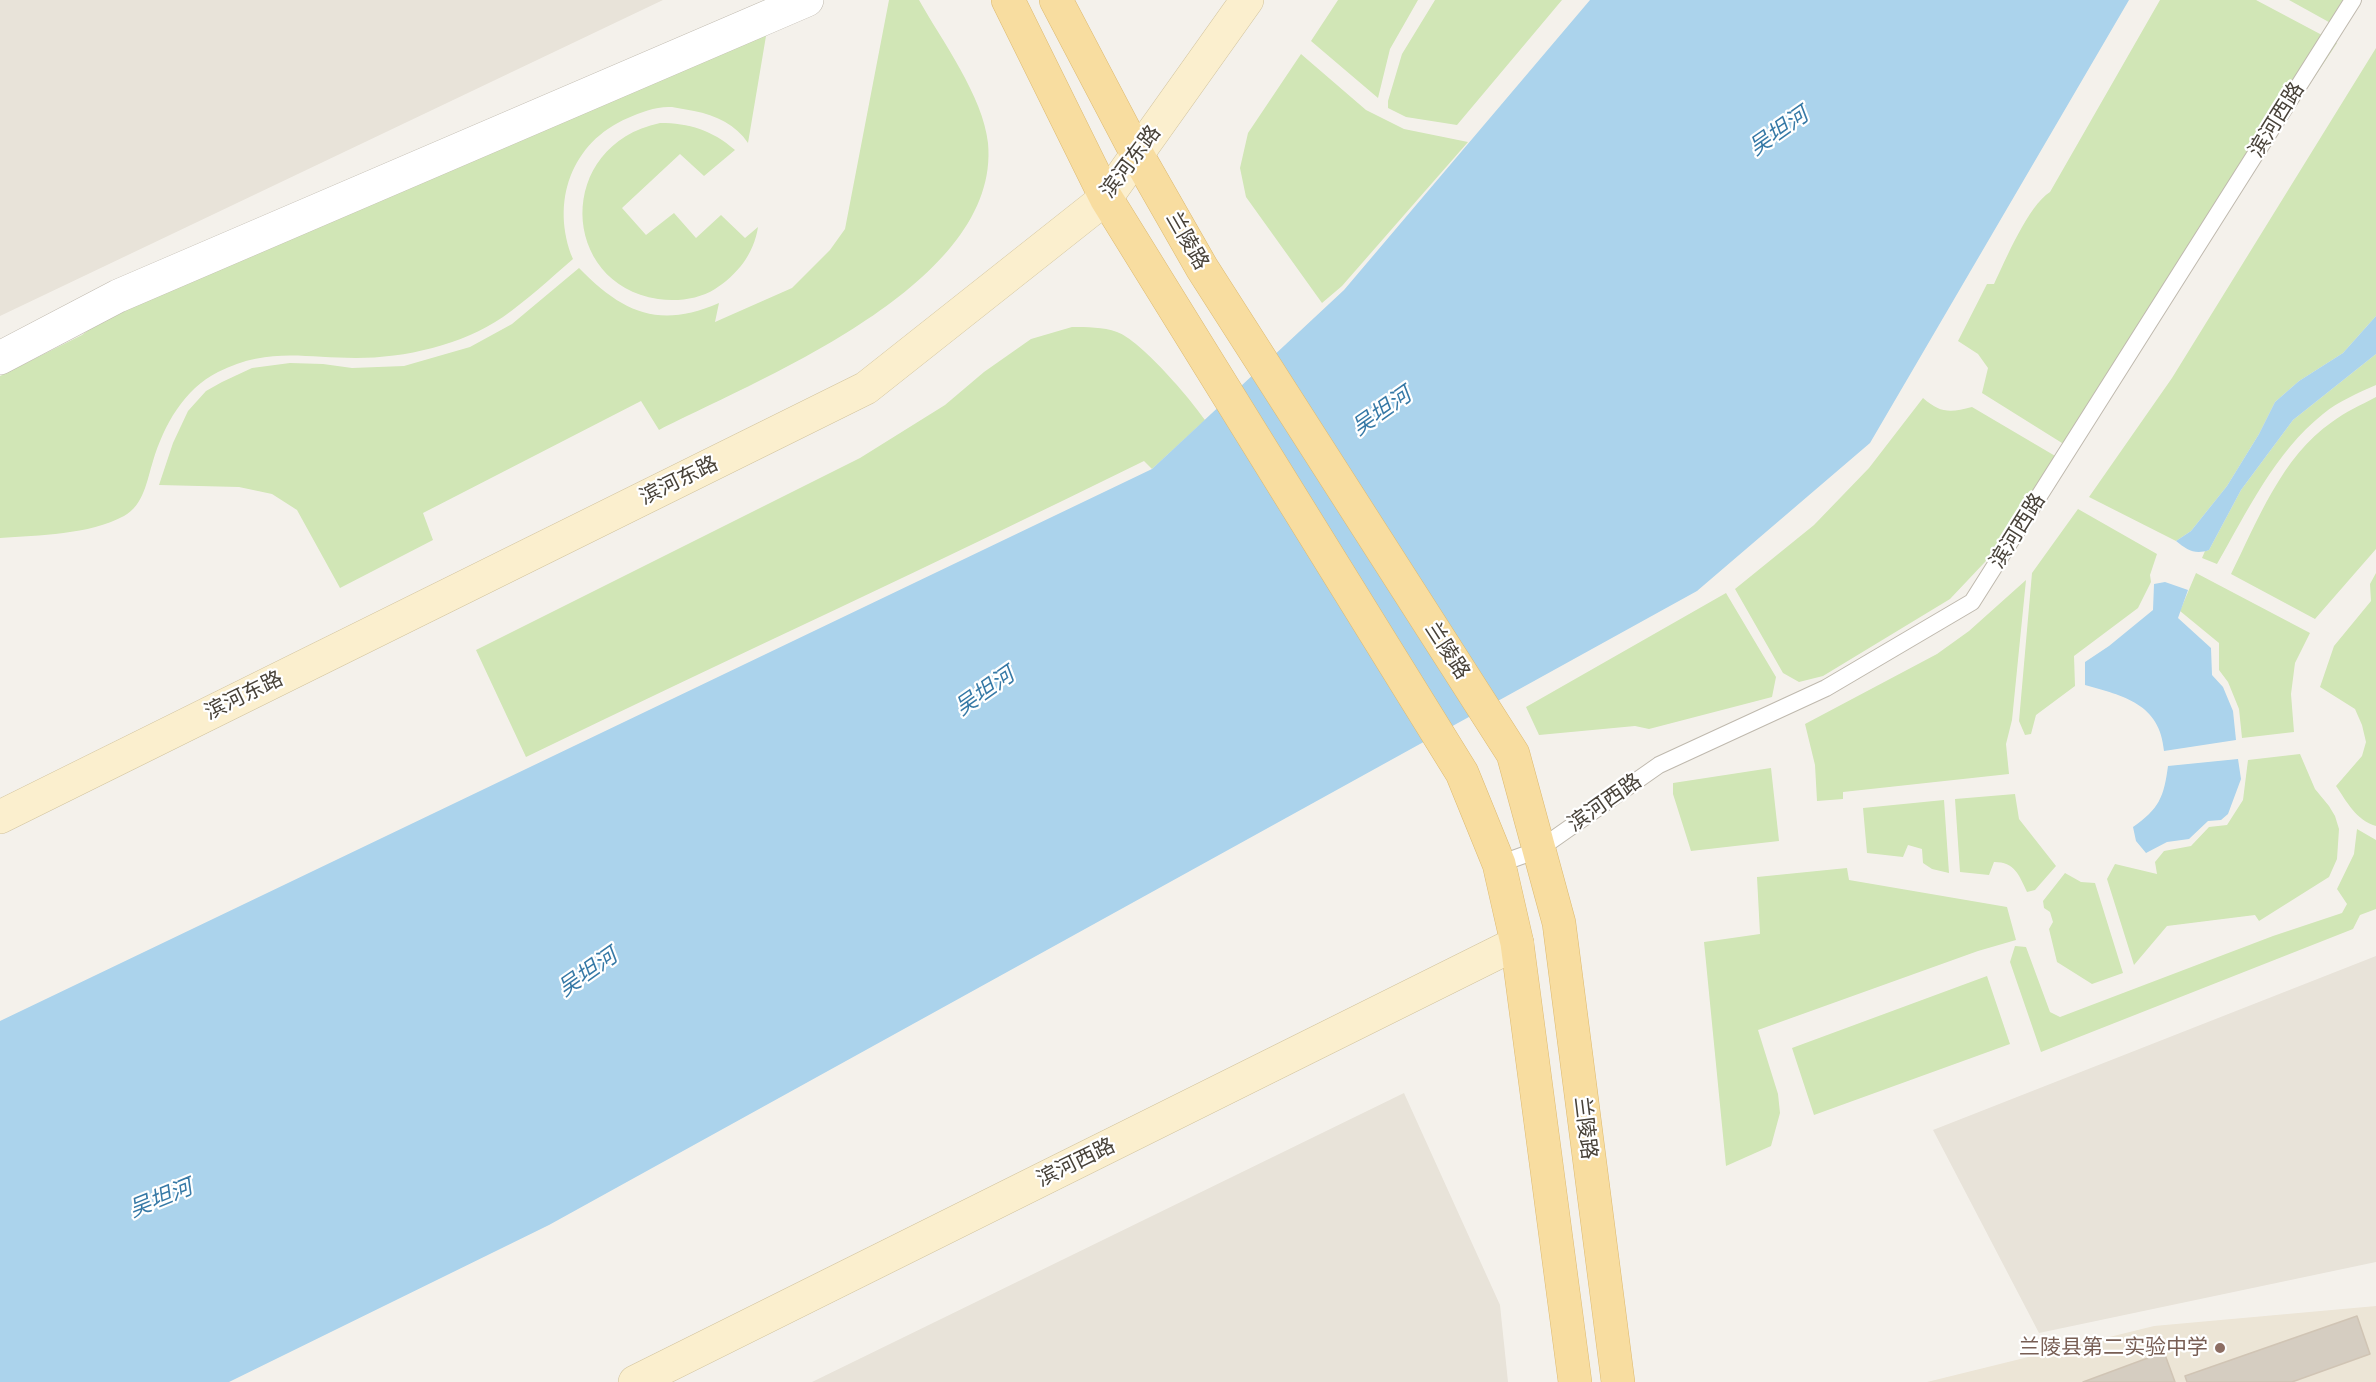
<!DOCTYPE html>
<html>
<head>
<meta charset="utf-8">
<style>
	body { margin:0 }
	canvas { display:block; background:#f4f1eb }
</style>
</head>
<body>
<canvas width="2376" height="1382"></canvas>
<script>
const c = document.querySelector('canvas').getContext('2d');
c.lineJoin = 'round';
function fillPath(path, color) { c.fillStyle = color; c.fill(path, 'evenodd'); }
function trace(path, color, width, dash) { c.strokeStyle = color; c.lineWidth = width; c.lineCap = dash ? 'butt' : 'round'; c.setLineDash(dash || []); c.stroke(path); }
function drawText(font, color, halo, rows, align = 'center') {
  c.font = font + ' "PT Sans","Noto Sans SC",sans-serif'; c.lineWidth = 4.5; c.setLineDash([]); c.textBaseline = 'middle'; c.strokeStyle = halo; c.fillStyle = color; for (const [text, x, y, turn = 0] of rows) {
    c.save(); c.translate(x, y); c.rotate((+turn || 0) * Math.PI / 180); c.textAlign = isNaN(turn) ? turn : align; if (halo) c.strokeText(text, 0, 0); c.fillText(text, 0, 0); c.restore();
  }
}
const residential = new Path2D(`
	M0,0H663L0,316Z
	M2376,956V1262L2039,1333L1933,1130Z
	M1404,1093L1500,1305L1508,1382H812Z`);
const education = new Path2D(`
	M2376,1306V1382H1927L2154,1326Z`);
const green = new Path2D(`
	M889,0H919C942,41 983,96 988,143C1001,284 761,378 659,430L641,401L423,513L433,540L340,588L297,510L272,494L239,487L159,485L173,443L188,411L206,391L222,382L252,368L290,363L323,364L352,368L404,366L470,347L512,324L579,268C623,313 659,329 719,303L715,322L792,288L830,250L845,229Z
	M1338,0H1418L1390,49L1378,98L1311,41Z
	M1435,0H1562L1457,125L1406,117L1388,108V101L1402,54Z
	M2160,0H2256L2337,43L2070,448L1982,393L1988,368L1978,354L1958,341L1987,284H1994C2006,259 2028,206 2050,192Z
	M2289,0H2353L2336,26Z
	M758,36H766L748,143C736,125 716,115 694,111C687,110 679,108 672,107C657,106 641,112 628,118C571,142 550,203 573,259C550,279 527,300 503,317C462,345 405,358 356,358C303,358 269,347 218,372C184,389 164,425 153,461C147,480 144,505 124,516C89,535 39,535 0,538V376L82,335L110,313Z
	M2376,48V316L2343,353L2299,381L2275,402L2259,434L2227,486L2191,531L2176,541L2089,497L2172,378Z
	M1301,54L1366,110L1404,129L1468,142L1342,286L1322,303L1246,197L1240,168L1248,133Z
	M660,123C689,123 712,130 735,150L704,176L680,154L622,208L646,235L674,213L696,238L721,215L745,238L758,227C754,254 737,275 715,289C699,299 677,302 658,299C559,284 555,145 660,123Z
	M1072,327C1087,327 1103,327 1117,332C1140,340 1190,398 1205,420L1152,469L1144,461C940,562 732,657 526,757L476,650L860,458L945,405L984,372L1031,339Z
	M2376,354V385C2358,393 2339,401 2323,414C2275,452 2247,512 2217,564L2202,558L2205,551L2209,550L2241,490L2293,420Z
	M2376,397V549L2315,619L2231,574C2257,522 2282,456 2332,422C2345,412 2361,405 2376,397Z
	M1923,398C1940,413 1950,413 1972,407L2062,460L2002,544L1950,599L1823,676L1799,682L1783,673L1735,589L1814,525L1869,468Z
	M2078,509L2157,554L2150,575L2151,582L2138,608L2074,656L2075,686L2036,715L2031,734L2025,735L2019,721L2032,573Z
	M2196,573L2310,633L2295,663L2291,694L2294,732L2242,738L2239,709L2228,682L2219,670V643L2180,611Z
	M2376,573V826C2356,820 2347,802 2336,786L2362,756L2366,742L2362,725L2355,709L2320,687L2334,646L2371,601L2370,584Z
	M2026,580L2012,720L2006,744L2009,774L1843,792V799L1817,801L1815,765L1805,724L1937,654L1969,631Z
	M1726,593L1776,677L1772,697L1649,729L1635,726L1539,735L1526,707Z
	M2300,754L2315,789L2329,806L2335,816L2339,829L2337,859L2329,877L2259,921L2255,915L2167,926L2134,965L2107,879L2115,864L2157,874L2155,862L2164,851L2191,846L2209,827L2227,825L2243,800L2248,760Z
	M1771,768L1779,841L1691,851L1673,794V783Z
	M2015,794L2019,819L2056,866L2035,890L2027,892C2019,875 2015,862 1994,862L1989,875L1960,872L1955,799Z
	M1944,800L1949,873L1932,869L1923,863L1922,849L1908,845L1903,857L1867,853L1863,808Z
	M2357,829L2376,840V909L2360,915L2353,929L2041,1052L2010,962L2015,946L2026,947L2050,1012L2060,1017L2273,936L2342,913L2347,904L2337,889L2354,854Z
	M1847,868L1849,880L2007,907L2016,940L1978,951L1758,1030L1778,1094L1780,1113L1771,1146L1726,1166L1704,942L1760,934L1757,877Z
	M2065,873L2081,882L2095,883L2123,973L2092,984L2057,962L2049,929L2053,922L2050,912L2044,908L2043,901Z
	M1987,976L2010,1044L1814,1115L1792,1048Z`);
const water = new Path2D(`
	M1590,0H2129L1870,443L1697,591L549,1225L229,1382H0V1021L1152,469L1344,290Z
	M2376,316V354L2293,420L2241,490L2209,550C2195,555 2187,550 2176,541L2191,531L2227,486L2259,434L2275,402L2299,381L2343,353Z
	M2165,582L2188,590L2178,618L2211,648L2212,675L2223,687L2233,711L2236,740L2164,751C2160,703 2123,696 2085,685V662L2109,646L2153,610L2154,584Z
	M2238,759L2241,779L2228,814L2221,820L2208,821L2189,839L2167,842L2146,853L2136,841L2133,827C2159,809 2164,797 2168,766Z`);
const building = new Path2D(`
	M2357,1316L2370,1354L2292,1382H2187L2185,1376Z
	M2164,1352L2175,1382H2083Z`);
const lane = new Path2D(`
	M1499,864L1538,850L1659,765L1826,688L1972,602L2353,0`);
const street = new Path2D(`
	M0,358L118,296L807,0`);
const secondary = new Path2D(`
	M0,817L866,388L1106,198L1247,0
	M635,1382L1517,943`);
const primary = new Path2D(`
	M1008,0L1106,198L1462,773L1499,864L1517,943L1575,1382
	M1056,0L1138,156L1202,268L1513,754L1559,923L1618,1382`);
const markers = [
	[2220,1348,6,"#8d6e63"]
];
const streetNames = [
	["滨河西路",2277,120,-58],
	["滨河东路",1131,162,-53],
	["兰陵路",1187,241,60],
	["滨河东路",679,481,-26],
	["滨河西路",2018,531,-58],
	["兰陵路",1447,651,57],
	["滨河东路",244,696,-26],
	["滨河西路",1605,803,-35],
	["兰陵路",1585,1128,83],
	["滨河西路",1076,1163,-26]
];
const educationNames = [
	["兰陵县第二实验中学",2208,1348]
];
const waterNames = [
	["吴坦河",1779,132,-35],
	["吴坦河",1382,412,-35],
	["吴坦河",985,692,-35],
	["吴坦河",588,973,-35],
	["吴坦河",161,1199,-22]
];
fillPath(residential, '#e8e3d9');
fillPath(education, '#ece5d6');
fillPath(green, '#d1e6b6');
fillPath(water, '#abd3ec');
fillPath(building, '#d5cdc1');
trace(building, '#d0c4b4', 1.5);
trace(lane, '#bfb9ae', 18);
trace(street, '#bfb9ae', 34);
trace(secondary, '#d1c39d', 34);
trace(primary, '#ddba70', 34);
trace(lane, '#fff', 16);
trace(street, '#fff', 33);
trace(secondary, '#fbefce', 33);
trace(primary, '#f8dda0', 33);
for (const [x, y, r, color] of markers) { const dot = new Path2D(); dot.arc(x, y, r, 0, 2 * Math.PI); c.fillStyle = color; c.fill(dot); trace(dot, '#fff', 2); }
drawText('21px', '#484239', '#fff', streetNames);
drawText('21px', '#785e54', '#fff', educationNames, 'right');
drawText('italic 22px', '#3679a6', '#fff', waterNames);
</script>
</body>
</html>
